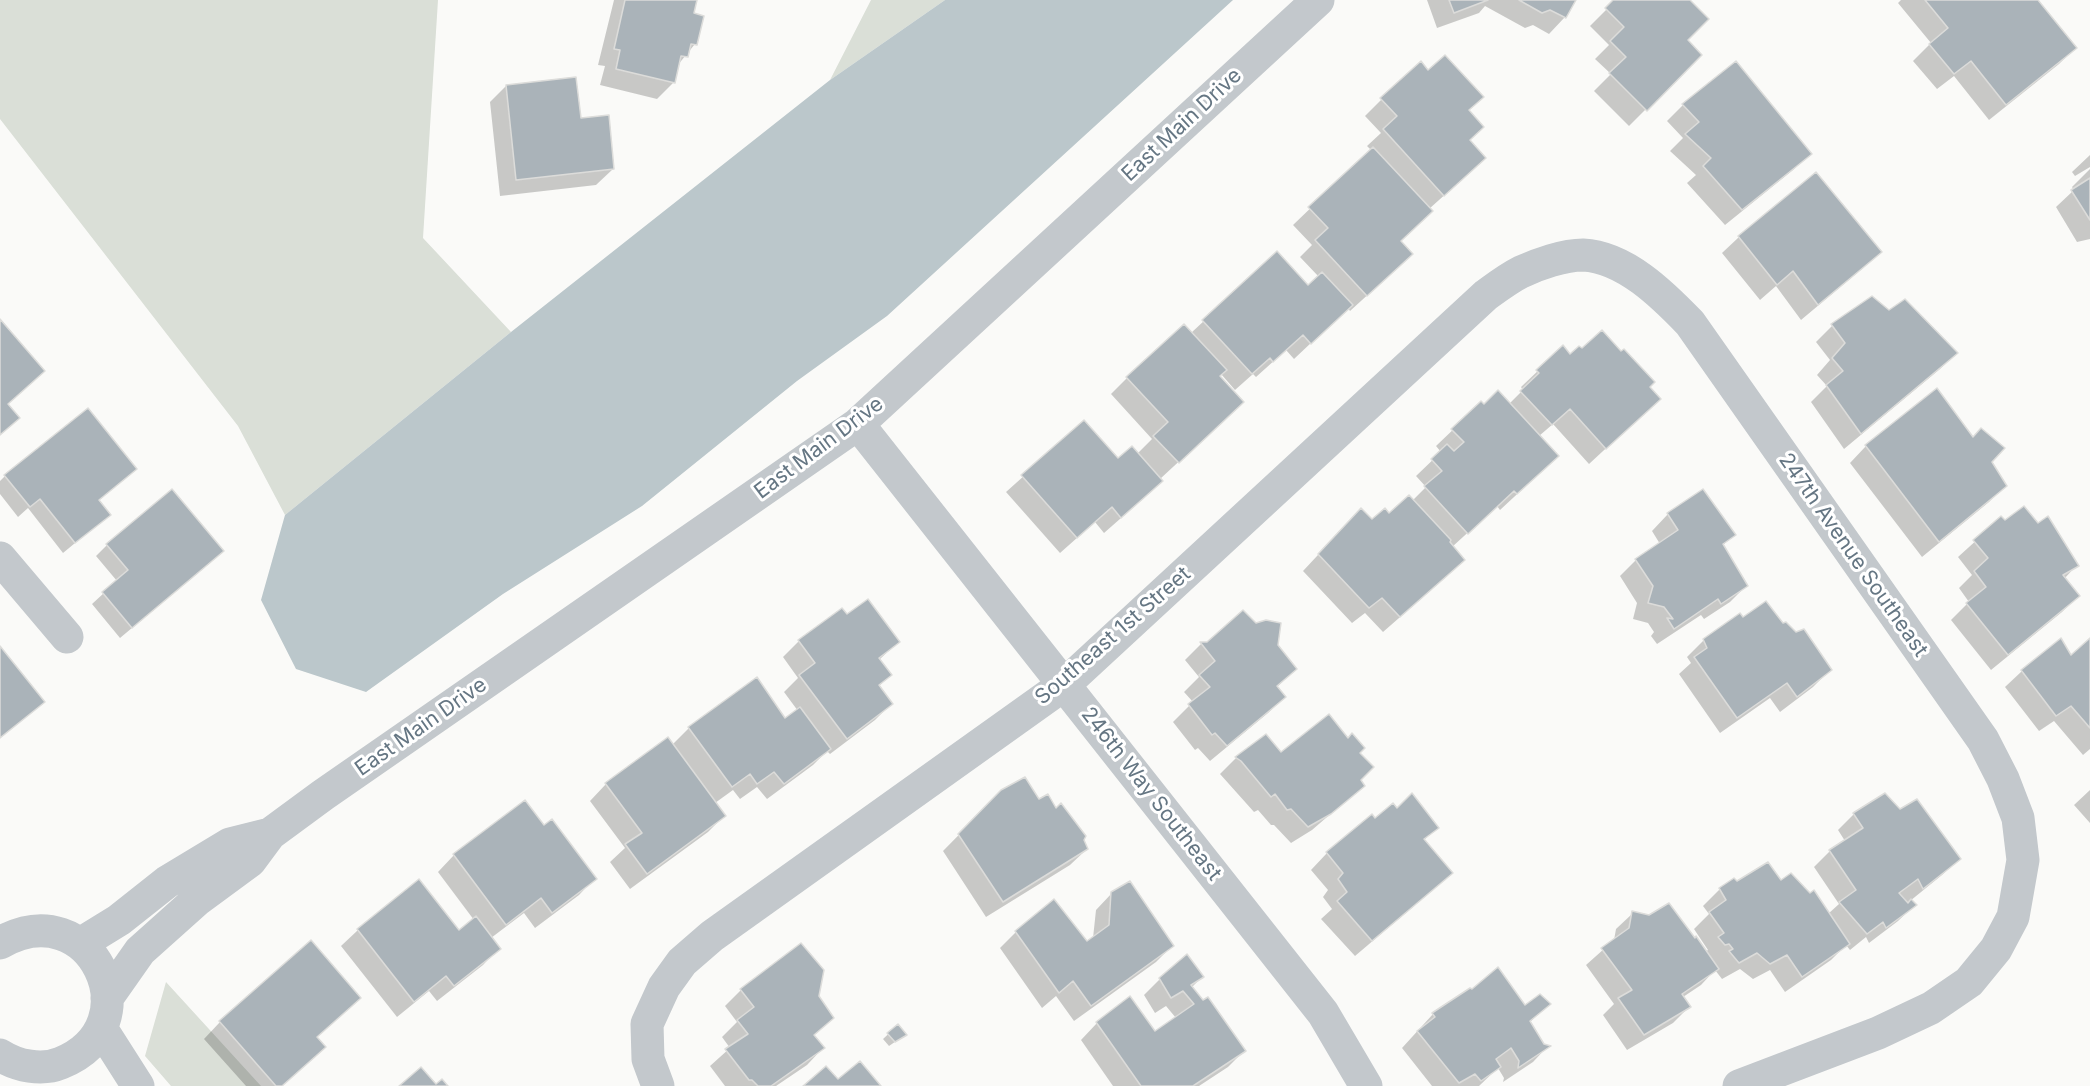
<!DOCTYPE html>
<html>
<head>
<meta charset="utf-8">
<style>
	body { margin:0 }
	canvas { display:block; background:#fafaf8 }
</style>
</head>
<body>
<canvas width="2090" height="1086"></canvas>
<script>
const c = document.querySelector('canvas').getContext('2d');
c.lineJoin = 'round';
function fillPath(path, color) { c.fillStyle = color; c.fill(path, 'evenodd'); }
function trace(path, color, width, dash) { c.strokeStyle = color; c.lineWidth = width; c.lineCap = dash ? 'butt' : 'round'; c.setLineDash(dash || []); c.stroke(path); }
function drawText(font, color, halo, rows, align = 'center') {
  c.font = font + ' Inter,sans-serif'; c.lineWidth = 6; c.setLineDash([]); c.textBaseline = 'middle'; c.strokeStyle = halo; c.fillStyle = color; for (const [text, x, y, turn = 0] of rows) {
    c.save(); c.translate(x, y); c.rotate((+turn || 0) * Math.PI / 180); c.textAlign = isNaN(turn) ? turn : align; if (halo) c.strokeText(text, 0, 0); c.fillText(text, 0, 0); c.restore();
  }
}
const green = new Path2D(`
	M0,0H438L423,238L511,332L285,515L238,426L0,119Z
	M871,0H945L830,80Z
	M166,982L261,1086H171L145,1056Z`);
const water = new Path2D(`
	M945,0H1233L887,316L797,381L642,506L503,594L366,692L296,669L261,600L285,515L511,332L830,80Z`);
const shadow = new Path2D(`
	M614,0H696L692,14L695,44L677,66L673,83L657,99L600,85L605,66L598,65Z
	M1427,0H1575L1565,17L1549,34L1533,25L1525,28L1485,6L1479,13L1437,28Z
	M1616,0H1688L1686,41L1700,55L1629,126L1594,91L1611,74L1595,59L1609,45L1590,26Z
	M1901,0H2036L2075,48L2059,64L1989,120L1954,76L1937,89L1913,61L1931,43L1898,3Z
	M506,86L580,120L613,169L596,185L500,196L490,102Z
	M1382,99L1467,111L1468,174L1429,209L1400,242L1395,270L1350,311L1348,308L1294,359L1286,350L1256,377L1253,374L1235,390L1221,374L1219,376L1226,418L1160,479L1161,481L1145,497L1104,533L1095,522L1060,553L1006,492L1084,422L1118,460L1137,454L1152,439L1111,394L1127,378L1191,333L1277,253L1308,287L1319,277L1300,257L1312,245L1293,225L1371,150L1367,146L1381,133L1365,116Z
	M1683,105L1810,154L1793,170L1725,225L1687,183L1696,175L1670,151L1683,138L1667,121Z
	M2090,155V167L2075,176L2072,172Z
	M2090,169V239L2077,242L2056,207L2074,190L2072,187Z
	M1816,174L1880,252L1863,268L1801,320L1776,286L1760,300L1722,253L1739,237Z
	M1872,298L1889,312L1956,353L1940,369L1844,449L1811,402L1827,386L1817,375L1830,360L1816,342L1832,326Z
	M1563,347L1570,356L1648,387L1642,415L1589,464L1553,424L1539,436L1541,472L1500,510L1497,506L1452,547L1463,560L1447,576L1383,632L1365,613L1352,623L1303,571L1345,526L1372,521L1389,515L1412,501L1426,487L1416,476L1441,452L1436,446L1481,403L1483,406L1509,404L1523,390L1521,387Z
	M1866,446L1990,462L2005,485L1989,502L1922,557L1850,463Z
	M135,469L98,501L109,515L63,553L28,508L18,517L0,494V481L5,476Z
	M1668,514L1734,535L1722,546L1746,586L1730,602L1704,619L1701,615L1657,644L1651,636L1654,632L1648,623L1633,619L1637,603L1620,576L1636,560L1660,544L1652,531Z
	M2001,518L2005,522L2077,565L2064,579L2078,596L2062,612L1991,670L1951,620L1969,602L1959,588L1972,575L1958,557Z
	M107,545L211,562L120,638L92,604L117,581L96,556Z
	M1740,615L1743,619L1782,625L1830,670L1813,687L1780,712L1770,698L1720,733L1679,674L1691,663L1687,657L1704,640Z
	M846,616L898,642L879,660L890,675L878,687L891,704L875,720L830,754L827,751L813,765L767,799L757,787L740,799L733,790L715,803L724,816L708,832L630,889L610,862L625,848L590,801L606,784L672,745L689,728L785,720L798,711L784,692L798,678L783,657L799,641Z
	M2061,640L2071,657L2090,640V749L2083,755L2054,721L2039,731L2005,687L2022,671Z
	M1208,643L1276,645L1295,669L1276,688L1284,697L1268,713L1210,761L1198,748L1195,750L1173,722L1193,702L1184,692L1199,677L1185,660L1201,644Z
	M1265,737L1281,754L1347,740L1358,753L1359,780L1363,786L1312,830L1291,843L1274,825H1271L1258,810L1254,812L1220,774L1236,758Z
	M2090,790V823L2074,805Z
	M1001,792L1039,800L1056,810L1082,839L1087,849L1070,865L986,917L943,851Z
	M525,802L543,827L595,878L579,895L535,928L524,913L491,938L499,948L483,965L437,1001L429,991L397,1017L341,946L358,930L419,882L459,932L474,920L438,872L454,855Z
	M1397,810L1437,828L1423,841L1450,873L1434,889L1355,956L1321,919L1332,909L1323,897L1328,890L1311,870L1327,853L1372,816L1375,820Z
	M1899,811L1959,859L1942,875L1910,901L1915,905L1898,921L1869,943L1866,937L1850,950L1846,945L1831,960L1785,992L1770,970L1753,979L1740,969L1722,979L1715,970L1701,985L1683,997L1689,1007L1673,1023L1627,1050L1603,1015L1614,1004L1586,965L1614,940L1616,929L1633,913L1705,952L1708,950L1694,929L1709,914L1703,906L1720,889L1733,880L1737,883L1781,882L1828,914L1839,904L1814,867L1830,851L1845,841L1838,830L1854,814Z
	M1112,893L1172,946L1156,962L1074,1021L1056,996L1042,1008L1000,948L1016,932L1087,943L1093,938L1096,910Z
	M801,945L817,996L832,1017L813,1036L823,1048L807,1065L776,1086H725L710,1066L730,1048L722,1037L737,1022L725,1006L741,990Z
	M1202,977L1191,988L1244,1051L1228,1067L1199,1086H1113L1081,1040L1097,1023L1155,1033L1176,1018L1166,1006L1155,1013L1144,995L1160,979Z
	M359,998L315,1038L282,1086H246L204,1039L220,1022Z
	M1549,1004L1529,1023L1543,1045L1548,1046L1533,1062L1503,1082L1504,1078L1498,1068L1479,1086H1432L1402,1048L1433,1014Z
	M897,1026L905,1035L889,1046L883,1039Z`);
const building = new Path2D(`
	M625,0H697L694,13L704,16L697,45L691,44L688,57L681,56L675,83L616,69L620,50L614,49Z
	M1449,0H1488L1454,13Z
	M1519,0H1576L1566,18L1550,10L1542,13Z
	M1613,0H1690L1709,19L1688,40L1702,55L1647,111L1609,73L1626,57L1610,41L1624,27L1605,8Z
	M1925,0H2038L2077,48L2006,105L1971,61L1954,74L1929,44L1948,28Z
	M1445,55L1484,97L1469,110L1484,127L1470,140L1486,158L1444,196L1383,129L1397,116L1380,98L1421,61L1428,70Z
	M1736,61L1812,154L1742,210L1703,166L1711,158L1685,134L1699,122L1682,104Z
	M576,77L581,118L609,115L614,169L516,180L506,85Z
	M1373,147L1433,211L1401,241L1413,254L1367,296L1315,240L1328,228L1308,207Z
	M1816,172L1882,252L1818,305L1793,271L1777,285L1738,236Z
	M2090,178V220L2071,190Z
	M1277,251L1308,285L1322,272L1353,305L1311,344L1303,335L1273,362L1270,358L1252,374L1202,320Z
	M1872,296L1889,310L1905,299L1958,353L1861,434L1826,385L1843,371L1832,358L1845,343L1831,324Z
	M0,319L45,371L8,404L20,418L0,435Z
	M1184,324L1227,370L1220,376L1244,402L1179,463L1153,436L1168,422L1126,377Z
	M1602,330L1621,351L1624,349L1655,382L1650,387L1661,399L1606,449L1570,409L1552,425L1520,391L1539,373L1536,370L1563,345L1570,354L1579,346L1582,348Z
	M1937,388L1973,437L1981,428L2005,448L1992,462L2007,486L1939,542L1865,445Z
	M1498,390L1559,456L1517,494L1514,491L1468,534L1424,486L1442,471L1431,459L1447,444L1454,451L1464,442L1451,429L1481,401L1484,404Z
	M88,408L137,469L99,500L111,515L75,543L40,499L30,507L4,475Z
	M1084,420L1118,458L1132,446L1163,481L1121,518L1112,507L1077,538L1021,475Z
	M172,489L224,551L132,628L102,592L128,570L106,544Z
	M1703,489L1736,535L1723,544L1748,586L1721,604L1718,599L1674,629L1667,618L1673,619L1664,607L1648,603L1653,586L1635,559L1678,530L1667,513Z
	M1409,495L1451,540L1450,542L1465,560L1400,617L1382,598L1369,608L1318,554L1361,508L1372,519L1385,508L1389,513Z
	M2024,506L2038,523L2048,516L2079,566L2063,575L2080,596L2008,655L1966,603L1986,587L1974,571L1988,558L1973,540L2001,516L2005,520Z
	M868,599L900,642L879,658L892,675L879,685L893,704L847,739L799,675L815,663L798,640L842,608L847,614Z
	M1766,601L1783,623L1786,622L1796,632L1804,629L1832,670L1797,697L1787,683L1737,718L1694,657L1707,648L1703,639L1740,613L1743,617Z
	M1243,610L1256,623L1266,620L1281,623L1278,645L1297,669L1277,686L1286,697L1227,746L1215,733L1212,735L1188,704L1210,687L1199,675L1215,661L1200,642H1207Z
	M2061,638L2071,655L2090,638V728L2071,706L2056,716L2021,670Z
	M0,646L45,702L0,738Z
	M757,677L785,718L800,707L831,749L784,784L774,772L757,784L750,774L732,787L688,727Z
	M1329,714L1348,738L1352,733L1365,748L1360,753L1374,767L1361,780L1365,786L1331,814L1308,827L1291,809L1287,810L1275,794L1271,797L1241,761L1235,757L1266,734L1281,752Z
	M668,737L726,816L647,874L625,844L642,833L605,783Z
	M1025,777L1039,799L1048,794L1056,808L1061,803L1086,836L1084,840L1088,849L1003,902L958,834L1001,790Z
	M1412,793L1439,828L1424,839L1453,873L1372,941L1337,901L1347,892L1338,879L1343,873L1326,852L1372,814L1375,818L1393,803L1397,808Z
	M1885,793L1900,809L1917,799L1961,859L1923,889L1918,879L1899,893L1908,903L1911,899L1917,905L1886,928L1883,922L1867,934L1839,902L1856,890L1829,850L1863,828L1853,813Z
	M525,800L544,825L552,819L597,879L552,913L541,898L506,925L453,854Z
	M1768,862L1781,880L1791,873L1810,893L1814,890L1850,944L1802,977L1787,955L1770,964L1757,953L1739,963L1729,951L1733,949L1729,944L1725,945L1718,937L1724,933L1709,912L1726,900L1719,888L1734,878L1737,881Z
	M419,879L459,930L476,916L501,949L454,986L446,976L414,1002L357,929Z
	M1130,881L1174,946L1091,1006L1073,981L1059,993L1015,931L1054,899L1087,941L1109,925L1111,892Z
	M1669,903L1695,938L1696,936L1719,969L1682,994L1691,1007L1644,1035L1618,998L1632,990L1601,948L1629,928L1632,911L1649,915Z
	M311,940L361,998L317,1037L326,1047L282,1086H276L219,1021Z
	M801,943L824,970L819,996L834,1018L814,1035L825,1048L771,1086H758L752,1080H749L725,1049L748,1034L737,1020L754,1007L740,989Z
	M1187,954L1204,977L1191,985L1203,1000L1208,997L1246,1051L1193,1086H1141L1096,1022L1130,996L1155,1031L1194,1004L1183,991L1171,998L1159,978Z
	M1498,967L1525,1005L1540,994L1551,1004L1530,1021L1544,1044L1551,1046L1518,1068L1519,1061L1511,1048L1496,1059L1501,1067L1481,1081L1475,1074L1459,1083L1417,1031L1435,1017L1432,1013L1470,988L1472,989Z
	M898,1024L907,1035L895,1042L887,1033Z
	M860,1061L881,1086H803L826,1066L838,1079Z
	M421,1067L436,1084L442,1079L448,1086H399Z`);
const minor = new Path2D(`
	M858,424L1323,1013L1366,1086
	M0,558L67,637
	M270,834L323,795L858,424L1318,0
	M0,943C91,890 155,1025 61,1063C42,1071 17,1066 0,1055
	M80,944L119,920L167,882L230,844L270,834L250,861L197,900L140,951L107,998
	M101,1028L138,1086
	M658,1086L648,1059L647,1024L664,987L682,962L712,936L1065,684L1486,295C1497,287 1509,278 1521,272C1538,264 1564,255 1583,255C1625,257 1663,295 1690,323L1983,740L2003,779L2018,818L2023,860L2013,917L1996,949L1969,982L1931,1008L1878,1033L1739,1086`);
const streetNames = [
	["East Main Drive",1182,125,-43],
	["East Main Drive",819,448,-37],
	["247th Avenue Southeast",1853,555,55],
	["Southeast 1st Street",1113,636,-41],
	["East Main Drive",421,727,-35],
	["246th Way Southeast",1151,794,52]
];
fillPath(green, '#dadfd7');
fillPath(water, '#bbc7cb');
fillPath(shadow, '#0003');
fillPath(building, '#aab3b9');
trace(building, '#dcdcda', 1.5);
trace(minor, '#c3c8cc', 33);
drawText('21px', '#657683', '#fff', streetNames);
</script>
</body>
</html>
